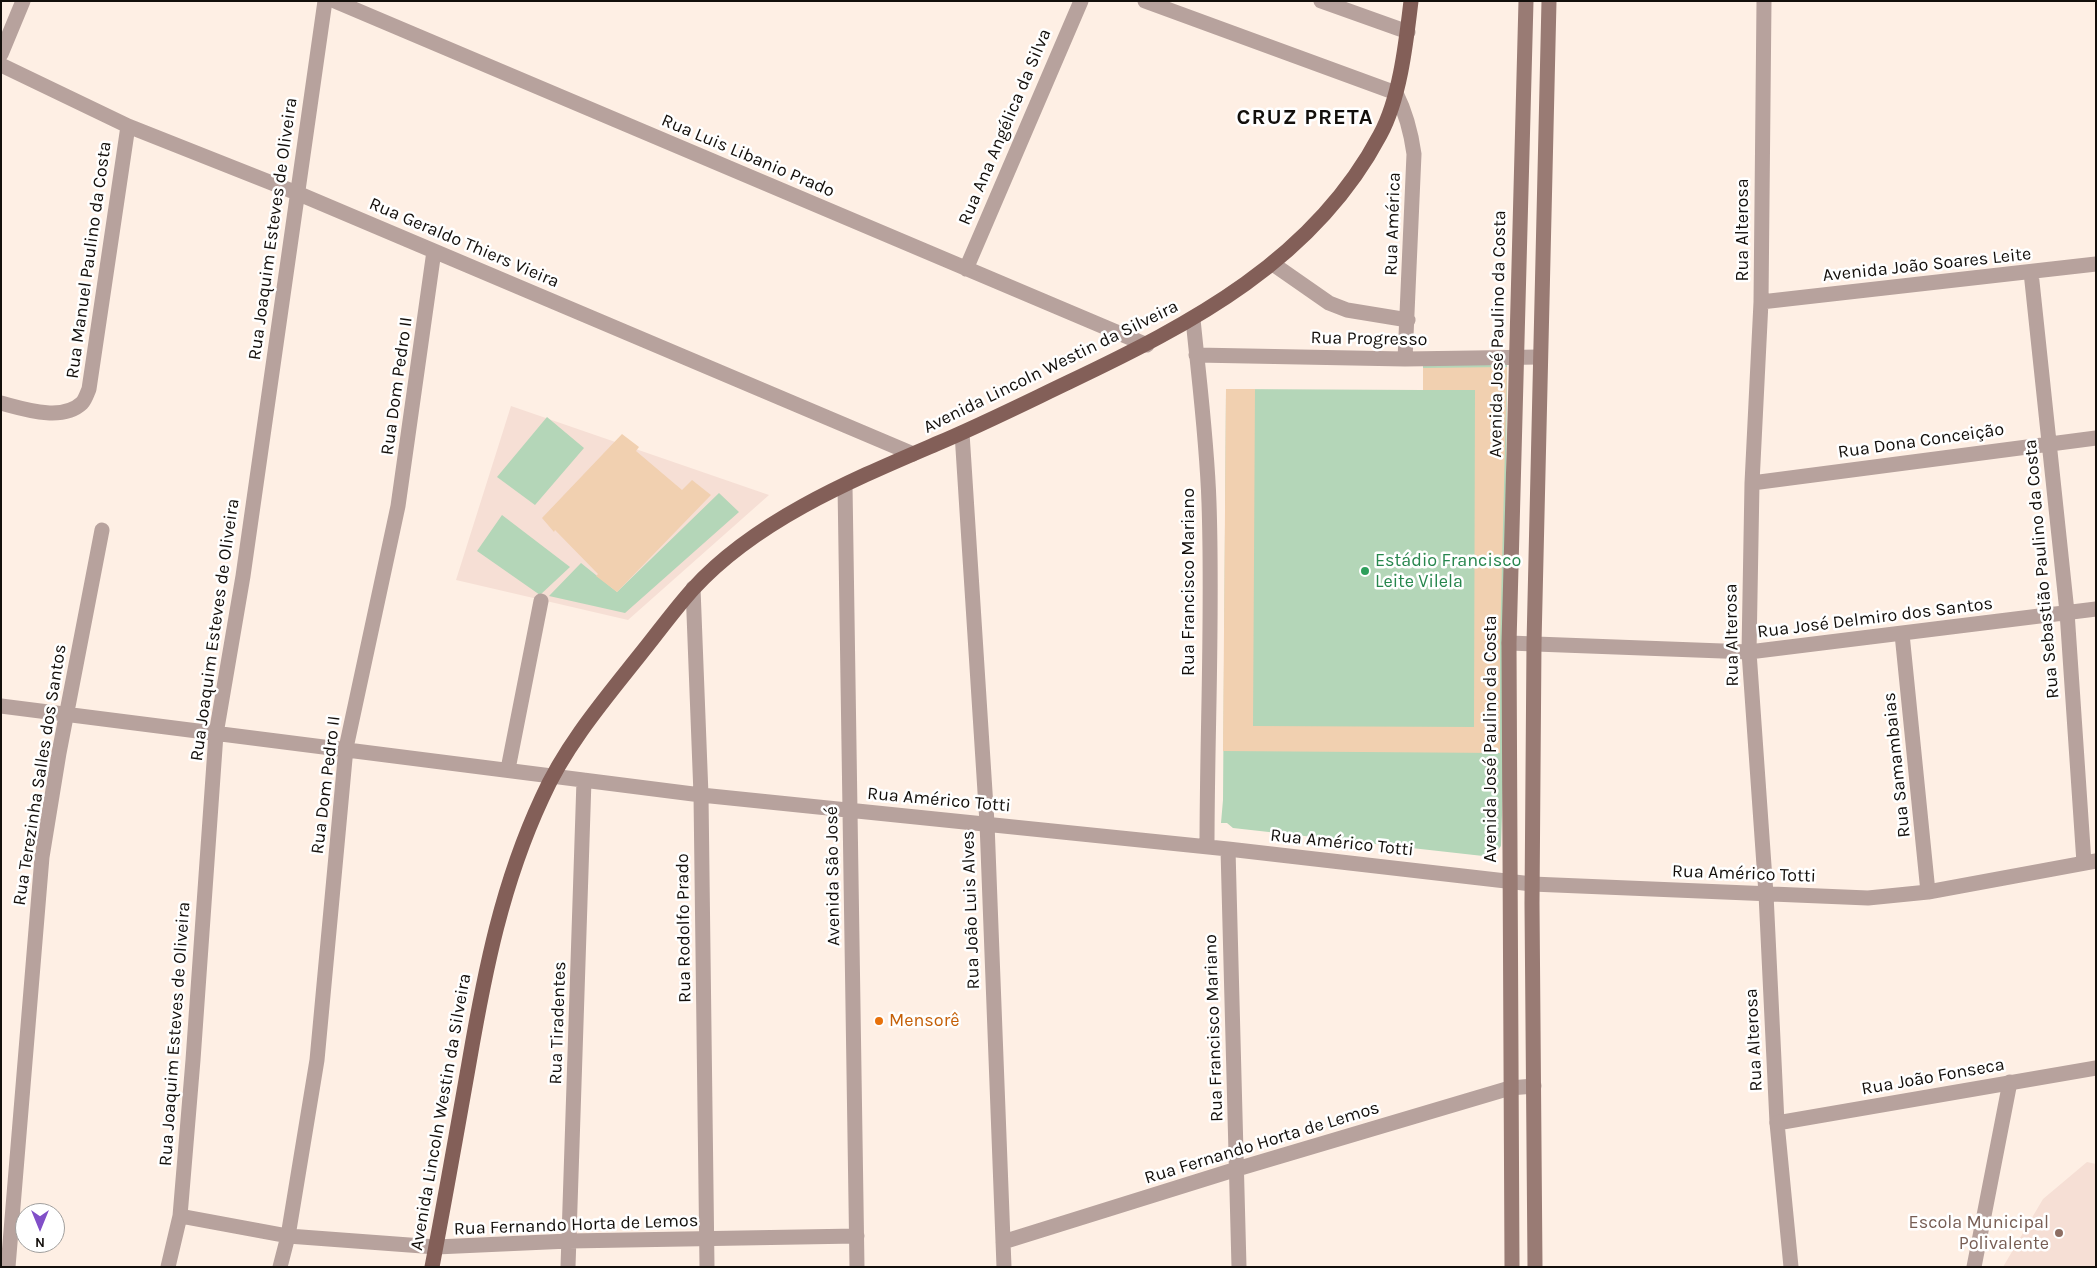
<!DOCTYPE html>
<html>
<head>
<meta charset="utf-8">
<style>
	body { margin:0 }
	#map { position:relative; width:2097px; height:1268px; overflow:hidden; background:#feefe4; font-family:Karla,sans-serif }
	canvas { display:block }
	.frame { position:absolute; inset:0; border:2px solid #130f0b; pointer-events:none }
	.north { position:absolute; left:15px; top:1203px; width:50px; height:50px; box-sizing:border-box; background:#fff; border:1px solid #a19f9d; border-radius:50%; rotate:180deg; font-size:14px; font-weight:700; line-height:20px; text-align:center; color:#130f0b }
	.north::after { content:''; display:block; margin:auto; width:18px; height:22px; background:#814fc8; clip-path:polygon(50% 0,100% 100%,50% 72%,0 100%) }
</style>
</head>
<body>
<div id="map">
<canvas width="2097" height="1268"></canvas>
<div class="frame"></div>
<div class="north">N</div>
</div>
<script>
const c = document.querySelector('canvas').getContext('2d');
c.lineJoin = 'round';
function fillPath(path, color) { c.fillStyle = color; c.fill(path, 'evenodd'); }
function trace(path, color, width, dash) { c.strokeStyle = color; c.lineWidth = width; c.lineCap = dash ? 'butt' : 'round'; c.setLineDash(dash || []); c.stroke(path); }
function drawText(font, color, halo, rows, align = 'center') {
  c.font = font + ' Karla,sans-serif'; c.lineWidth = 5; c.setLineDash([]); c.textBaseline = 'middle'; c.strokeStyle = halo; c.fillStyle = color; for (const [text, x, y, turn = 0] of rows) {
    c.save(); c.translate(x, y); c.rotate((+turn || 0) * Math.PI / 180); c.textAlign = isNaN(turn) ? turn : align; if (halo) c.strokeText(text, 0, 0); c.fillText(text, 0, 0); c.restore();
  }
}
const education = new Path2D(`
	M511,406L769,495L628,620L456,580Z
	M2087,1162L2096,1164V1267H2003L2043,1199Z`);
const green = new Path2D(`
	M1423,364H1507L1504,753L1501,846L1492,857L1233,828L1227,823H1221L1223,800L1226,389L1423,390Z
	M547,417L584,448L535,505L497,477Z
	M719,493L739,512L625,613L549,596L581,563L617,592Z
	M502,515L570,567L540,595L477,551Z`);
const building = new Path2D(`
	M1507,367L1500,643V753L1223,751L1226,389H1255L1253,726L1474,727L1475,390H1423V368Z
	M622,434L639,447L636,451L682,490L692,480L711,495L617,592L596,576L598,574L555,530L554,532L542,518Z`);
const minor = new Path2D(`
	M335,1L1147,345
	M1145,1L1396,93C1406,113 1411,132 1414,154L1405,359
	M1321,1L1408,32
	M1764,1L1761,302L1752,483L1749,652L1766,894L1777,1123
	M1,54L23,1
	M1,65L128,126L297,193L913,454
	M1273,264L1329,303L1347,310L1408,320
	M966,269L1081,1
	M2031,272L2067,612L2084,863
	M1761,302L2096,264
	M1193,319C1199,380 1207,441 1209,503C1213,618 1207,732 1207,847
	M1196,355L1405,359L1540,357
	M1,403C24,409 62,422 82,403C85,400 87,394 89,389L128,126
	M962,433L987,823L1004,1267
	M1752,483L2096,438
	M845,485L857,1267
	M693,588L701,795L707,1267
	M1902,634L1928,892
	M1509,643L1749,652L2096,609
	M1,706L701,795L1228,849L1532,884L1868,898L1928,892L2096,861
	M508,769L541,601
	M1228,849L1239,1267
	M180,1216L288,1236L436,1247L569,1241L857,1236
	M1003,1242L1237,1169L1510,1088L1534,1086
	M8,1267L42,857L59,753L102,530
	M168,1267L180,1216L193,1060L216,734L243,576L325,1
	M280,1267L288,1236L317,1060L346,748L398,506L434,251
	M568,1267L584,780
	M1974,1267L2010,1082`);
const tertiary = new Path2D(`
	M1791,1267L1777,1123L2096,1068`);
const secondary = new Path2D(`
	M1512,1267L1509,643L1526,1
	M1535,1267L1532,903L1534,643L1549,1`);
const primary = new Path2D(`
	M432,1267C445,1199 457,1131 469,1063C485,970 502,884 542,798C565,746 604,700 639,656C657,634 674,610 693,589C756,520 852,480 936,444C981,425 1025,403 1069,382C1191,324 1314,260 1380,135C1400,98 1406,43 1411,1`);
const markers = [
	[1365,571,5,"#2e9e5b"],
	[879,1021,5,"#e8710a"],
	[2059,1233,5,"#8d6e63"]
];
const streetNames = [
	["Rua Ana Angélica da Silva",1005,127,-67],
	["Rua Luis Libanio Prado",748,156,23],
	["Rua América",1393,224,-88],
	["Rua Joaquim Esteves de Oliveira",273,229,-82],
	["Rua Alterosa",1743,230,-90],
	["Rua Geraldo Thiers Vieira",464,243,23],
	["Rua Manuel Paulino da Costa",89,260,-82],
	["Avenida João Soares Leite",1927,265,-6],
	["Avenida José Paulino da Costa",1498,334,-89],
	["Rua Progresso",1369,339,1],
	["Avenida Lincoln Westin da Silveira",1051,367,-26],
	["Rua Dom Pedro II",397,386,-82],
	["Rua Dona Conceição",1921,441,-8],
	["Rua Sebastião Paulino da Costa",2042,569,-95],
	["Rua Francisco Mariano",1189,582,-90],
	["Rua José Delmiro dos Santos",1875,618,-7],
	["Rua Joaquim Esteves de Oliveira",215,630,-82],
	["Rua Alterosa",1732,635,-91],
	["Avenida José Paulino da Costa",1491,739,-90],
	["Rua Samambaias",1897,765,-96],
	["Rua Terezinha Salles dos Santos",40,775,-81],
	["Rua Dom Pedro II",326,785,-83],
	["Rua Américo Totti",939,800,5],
	["Rua Américo Totti",1342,843,6],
	["Rua Américo Totti",1744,874,2],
	["Avenida São José",833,876,-91],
	["Rua João Luis Alves",971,910,-92],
	["Rua Rodolfo Prado",684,928,-91],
	["Rua Tiradentes",558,1023,-88],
	["Rua Francisco Mariano",1214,1028,-92],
	["Rua Joaquim Esteves de Oliveira",175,1034,-86],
	["Rua Alterosa",1754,1040,-93],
	["Rua João Fonseca",1933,1077,-10],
	["Avenida Lincoln Westin da Silveira",441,1112,-80],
	["Rua Fernando Horta de Lemos",1262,1143,-17],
	["Rua Fernando Horta de Lemos",576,1225,-2]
];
const leisureNames = [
	["Estádio Francisco",1375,561],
	["Leite Vilela",1375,582]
];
const foodNames = [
	["Mensorê",889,1021]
];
const educationNames = [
	["Escola Municipal",2049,1223],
	["Polivalente",2049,1244]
];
const districtNames = [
	["CRUZ PRETA",1305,118]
];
fillPath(education, '#f6dfd5');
fillPath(green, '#b4d6b8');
fillPath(building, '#f1d0b0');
trace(minor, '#b7a29d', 15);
trace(tertiary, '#b7a29d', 15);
trace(secondary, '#997b74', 15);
trace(primary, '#835f58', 15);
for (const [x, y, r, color] of markers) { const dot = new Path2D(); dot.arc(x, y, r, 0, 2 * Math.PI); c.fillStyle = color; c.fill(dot); trace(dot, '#fff', 2); }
drawText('18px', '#130f0b', '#fff', streetNames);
drawText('18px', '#27864d', '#fff', leisureNames, 'left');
drawText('18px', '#c56008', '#fff', foodNames, 'left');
drawText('18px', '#785e54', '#fff', educationNames, 'right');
c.letterSpacing = '1px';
drawText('bold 22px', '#130f0b', '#fff', districtNames);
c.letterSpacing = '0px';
</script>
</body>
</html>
